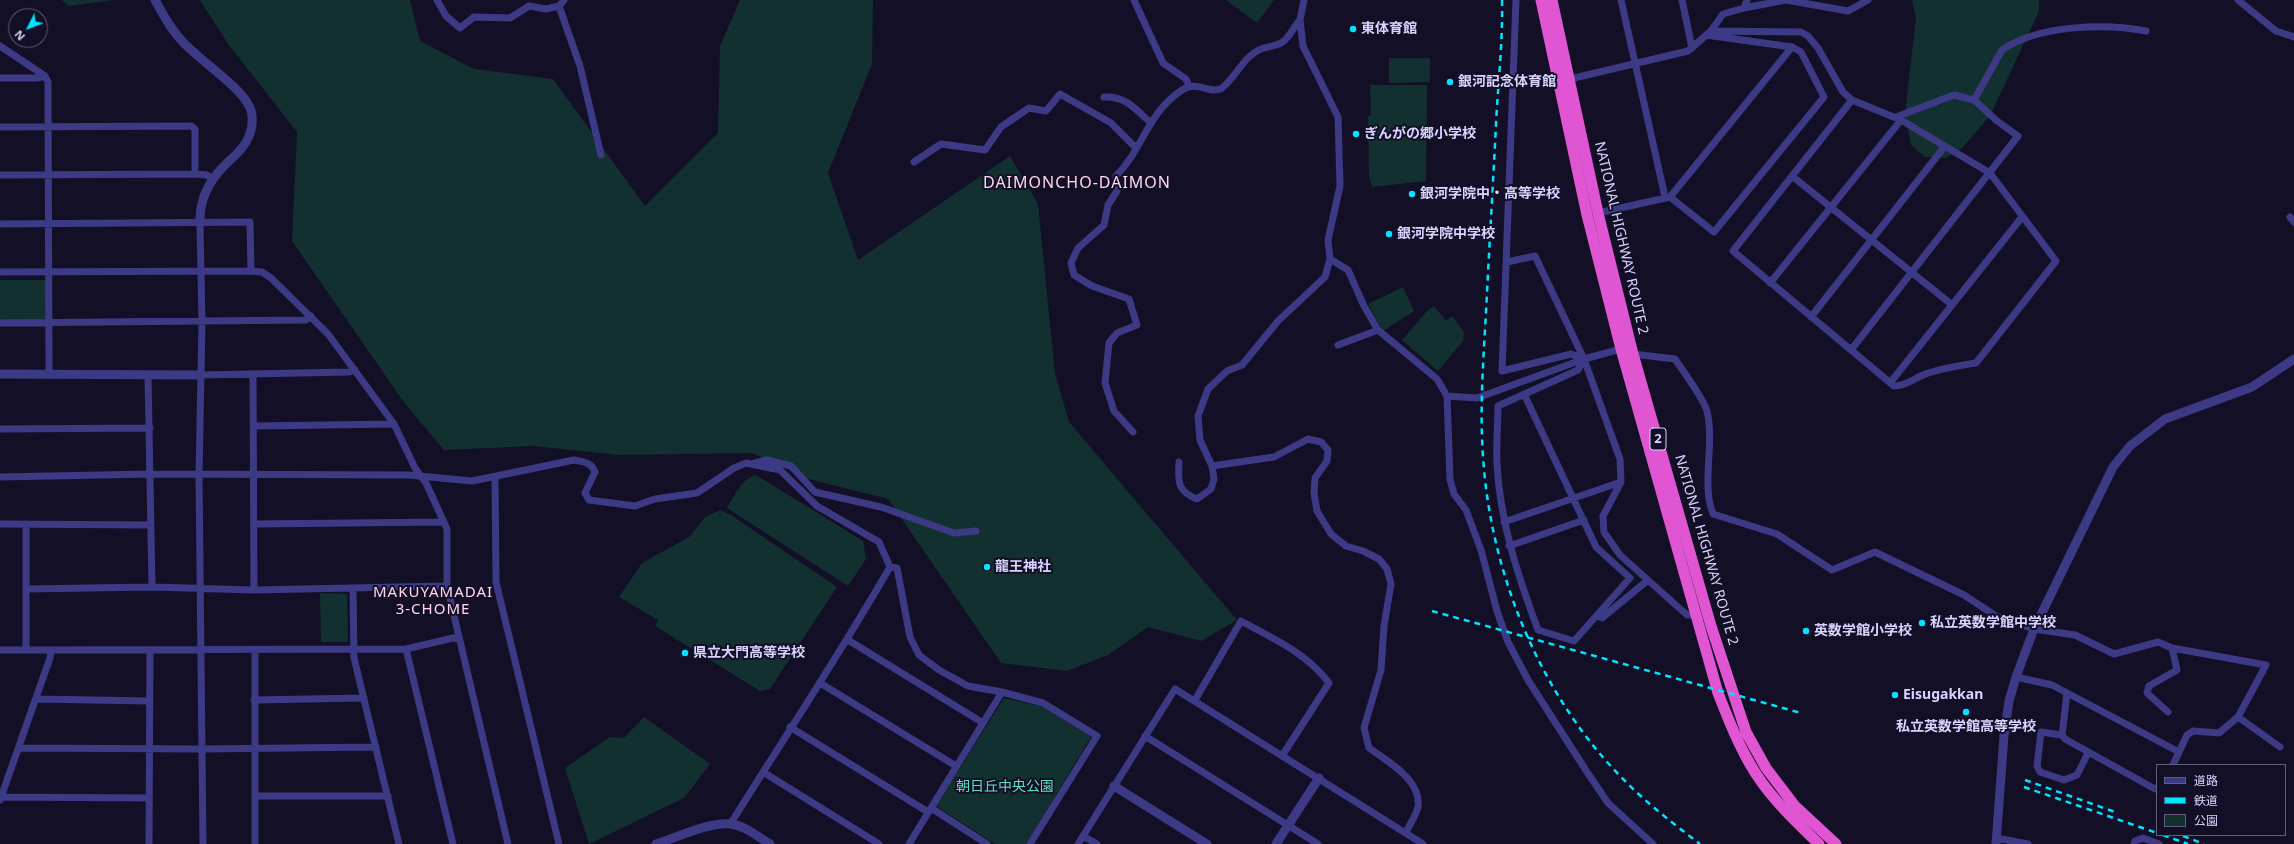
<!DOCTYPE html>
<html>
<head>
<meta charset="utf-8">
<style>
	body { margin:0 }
	#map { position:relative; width:2294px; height:844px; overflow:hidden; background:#130f26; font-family:"Noto Sans","Noto Sans JP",sans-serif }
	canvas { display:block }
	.legend { position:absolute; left:2156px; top:764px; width:130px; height:72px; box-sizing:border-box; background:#130f26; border:1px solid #625e7d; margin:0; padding:5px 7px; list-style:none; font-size:12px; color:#d9d4ff }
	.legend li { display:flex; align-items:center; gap:8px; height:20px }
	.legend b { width:20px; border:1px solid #625e7d }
	.north { position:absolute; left:8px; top:8px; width:40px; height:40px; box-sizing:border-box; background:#130f26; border:1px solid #625e7d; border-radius:50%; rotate:228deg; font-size:11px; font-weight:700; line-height:16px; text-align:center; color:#d9d4ff }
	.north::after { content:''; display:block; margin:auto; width:14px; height:18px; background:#00e5ff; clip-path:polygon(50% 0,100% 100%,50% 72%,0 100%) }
</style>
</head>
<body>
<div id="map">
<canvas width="2294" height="844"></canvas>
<ul class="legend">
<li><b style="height:5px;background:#3d3a85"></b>道路</li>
<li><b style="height:5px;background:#00e5ff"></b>鉄道</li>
<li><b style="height:11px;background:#12302f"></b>公園</li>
</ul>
<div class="north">N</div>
</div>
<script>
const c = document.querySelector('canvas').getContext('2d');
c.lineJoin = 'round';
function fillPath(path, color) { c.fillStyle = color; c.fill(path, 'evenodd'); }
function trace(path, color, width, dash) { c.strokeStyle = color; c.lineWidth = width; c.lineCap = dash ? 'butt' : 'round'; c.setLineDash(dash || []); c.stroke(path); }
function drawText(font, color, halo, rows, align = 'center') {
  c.font = font + ' "Noto Sans","Noto Sans JP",sans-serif'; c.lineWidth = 4; c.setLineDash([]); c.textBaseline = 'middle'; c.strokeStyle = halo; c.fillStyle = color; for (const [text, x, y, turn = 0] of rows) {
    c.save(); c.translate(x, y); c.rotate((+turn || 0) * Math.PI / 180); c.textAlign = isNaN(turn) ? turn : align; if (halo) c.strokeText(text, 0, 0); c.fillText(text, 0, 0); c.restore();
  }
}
const green = new Path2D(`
	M62,0H113L68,6Z
	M200,0H410L420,41L474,69L553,79L645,206L718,133L720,46L740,0H873L872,64L828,173L858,260L1010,156L1038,204L1055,373L1069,422L1237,620L1201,641L1148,627L1108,655L1067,671L1001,663L888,499L809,479L752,453L619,455L534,446L444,450L403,401L292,241L297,132L228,44Z
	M1226,0H1274L1257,23Z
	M1912,0H2039V11L1990,116L1962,148L1946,158L1925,157L1911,145L1905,113L1916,18Z
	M1389,58H1430V82L1389,83Z
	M1370,85H1427L1426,181L1372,187L1369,176L1368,116L1371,115Z
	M0,280H47L48,324H0Z
	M1403,287L1414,311L1383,331L1368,304Z
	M1434,306L1446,321L1452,316L1464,332L1463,341L1438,371L1402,340L1427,311Z
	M756,475L863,541L866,559L848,586L727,508C734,496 742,478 756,475Z
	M720,510L731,515L837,587L770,689L760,691L655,626L658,620L619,597L642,563L689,537L705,517Z
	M320,593L347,594L348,642H321Z
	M1004,698L1043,707L1091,737L1026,844H995L936,806Z
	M644,717L710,764L684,798L589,844L565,768L610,737L624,738Z`);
const minor = new Path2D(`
	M437,0L446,16L460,28L474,17L510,18L529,6L546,9L559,6
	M564,0L559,6L580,66L601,155
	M1134,0L1163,63L1186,79L1189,86
	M1304,0L1300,20L1303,46L1338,117L1340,186L1328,240L1330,259L1348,270L1364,306L1378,330L1437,379L1447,396L1450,479L1454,494L1466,510L1481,550L1497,611L1508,642L1528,680L1587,772L1608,803L1653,844
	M1516,0L1502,371L1571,354L1584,359L1578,370L1498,406C1498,426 1496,445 1497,464C1500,522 1518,576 1538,630L1574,641L1630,578L1596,547L1524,394
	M1621,0L1665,197
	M1682,0L1692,48
	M2238,0L2276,31L2294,37
	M1744,8L1786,0L1848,11L1868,0
	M1711,31L1723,14L1744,8L1747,0
	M0,46L45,76L48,82L49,374
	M0,78H37L45,76
	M1570,79L1688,51L1711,31L1801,32L1808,36L1818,48L1843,92L1852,100L1901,120L1990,173L2056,261L1976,363C1958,366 1940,368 1923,375C1913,379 1906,386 1894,386L1733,251L1852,100
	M1104,97C1126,96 1135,109 1150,122
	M1896,117L1954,95L1974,100L2002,50C2038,25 2105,23 2146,31
	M0,127L191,126L195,129V174L207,175L212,179
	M914,162L941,144L985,150L1001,127L1029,108L1046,111L1060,94L1111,123L1136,148
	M0,175L195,174
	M1792,176L1951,304
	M1670,197L1792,47
	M1598,213L1670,197L1714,232L1824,97L1801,52L1792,47L1706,35
	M2290,217L2294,222
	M0,224L250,222L251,271L262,272L271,278L328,334L394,424L415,468L426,483L447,529V586L508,844
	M200,224L202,322L199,475L203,844
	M1507,262L1535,256L1584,359L1620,459L1621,482L1603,516L1604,532L1620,555L1687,615H1697
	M0,272L251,271
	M1770,283L1901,120
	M1811,317L1945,146
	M0,323L306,320L311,316
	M1338,345L1378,330
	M1851,350L2018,136L1997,121L1974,100
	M1633,354L1675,359C1683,371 1704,399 1707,411C1715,444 1701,484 1713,514L1777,534L1832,570L1875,552L1964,595L1996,616L2034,629L2075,635L2114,654L2158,642L2172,648L2177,670L2149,686L2147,693L2168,712
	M253,374L254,590
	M148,375L152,587
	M200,375L349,372L355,370
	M1890,383L2022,217
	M1447,396L1477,398L1584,359L1621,349
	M255,426L394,424
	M0,429L150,428
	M1133,432L1114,411L1105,383L1109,343L1117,333L1137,325L1129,299L1092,286L1074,275L1071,263L1078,248L1104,225L1108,205L1117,191L1116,176C1143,149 1147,113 1182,90C1197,80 1209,94 1220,89C1229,85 1240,65 1249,57C1262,45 1268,49 1281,43C1289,39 1294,26 1300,20
	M1179,462C1178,482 1177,491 1197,499L1211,489L1214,479L1212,466L1200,440L1198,416L1208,389L1227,371L1242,365L1278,321L1325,277L1330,259
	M755,463L767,460L791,466L815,492L881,507L954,533L976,531
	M1212,466L1274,457L1308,439L1321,442L1328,450L1327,461L1315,478L1314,493L1317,511L1331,534L1346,546L1363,551L1379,559L1387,569L1391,584L1384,626L1381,670L1364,728L1369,748C1387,761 1422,780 1418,807C1416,816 1409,825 1406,833
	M0,477L150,474L409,475L472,481L574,460C584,462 591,462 595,472L585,493L589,500L635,506L655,499L697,493L734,468L746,463L780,470L817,506L879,542L890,567
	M495,477L496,582L559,844
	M1504,522L1621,482
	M0,524L151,525
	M26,524V649
	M255,524L443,522
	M1509,546L1584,520
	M353,588L354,658L399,844
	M26,589L152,587L254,590L447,586
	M1597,615L1602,618L1648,580
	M848,640L983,723
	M2172,648L2266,665L2238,717L2219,733L2193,731L2187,735L2173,765
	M406,649L453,844
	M0,650L406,649L453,638L459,639
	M255,650V844
	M2016,677L2052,685L2179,752
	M820,683L956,766
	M2067,693L2062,735L2065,739L2155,789L2157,788
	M36,699L149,701
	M254,700L364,698
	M1195,700L1241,621C1272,638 1307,653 1329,683L1282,756
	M2238,717L2280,747
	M790,727L928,812
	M2062,735L2041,732L2037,766L2040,772L2064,780L2077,775L2088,753
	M1145,736L1318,844
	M19,748L202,749L376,747
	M763,772L879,844
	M255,796H388
	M0,797L149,798
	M0,800L50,658L51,650
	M931,808L987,844
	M731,823C784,738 840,654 890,567L897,568L910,637L919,655L939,670L968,686L1002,692
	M1083,836L1097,844
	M1996,838L2028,844
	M149,844L150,650
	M909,844L1002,692L1043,703L1097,736L1030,844
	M1078,844L1175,689L1423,844
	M2134,844L2135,841L2143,838L2159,844`);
const tertiary = new Path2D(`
	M155,0C163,14 170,29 182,41C198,59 238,85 248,104C254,113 253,127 249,136C244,149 233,157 224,166C208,182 199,202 200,224
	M0,374L200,375
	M1114,786L1207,844
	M656,844C676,838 711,821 731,824C746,826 758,837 770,844
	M1276,844L1319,778
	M1996,844L2004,736L2009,701L2016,677L2034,629L2113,467L2130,446L2165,419L2252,387L2294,359`);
const trunk = new Path2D(`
	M1541,0L1587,215L1621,349L1718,693C1729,721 1740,749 1756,774C1773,800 1796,822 1819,844
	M1552,0L1598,213L1633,354L1711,626L1746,732L1766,768L1795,806L1836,844`);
const rail = new Path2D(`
	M1502,0C1503,41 1498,83 1496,124C1493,187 1489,250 1486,313C1483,365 1479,417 1484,469C1494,583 1544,701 1626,782C1649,805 1675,825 1700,844
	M1432,611L1801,713
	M2025,780L2115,812
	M2024,787L2157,833
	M2163,835L2188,844
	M2183,836L2204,844`);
const markers = [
	[1353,29,4,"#00e5ff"],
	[1450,82,4,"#00e5ff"],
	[1356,134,4,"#00e5ff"],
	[1412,194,4,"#00e5ff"],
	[1389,234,4,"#00e5ff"],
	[987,567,4,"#00e5ff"],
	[1922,623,4,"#00e5ff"],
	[1806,631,4,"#00e5ff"],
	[685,653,4,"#00e5ff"],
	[1895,695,4,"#00e5ff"],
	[1966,712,4,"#00e5ff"]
];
const shields = [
	[1658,439,16]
];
const shieldNames = [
	["2",1658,439]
];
const poiNames = [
	["東体育館",1361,29],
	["銀河記念体育館",1458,82],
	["ぎんがの郷小学校",1364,134],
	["銀河学院中・高等学校",1420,194],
	["銀河学院中学校",1397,234],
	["龍王神社",995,567],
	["私立英数学館中学校",1930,623],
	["英数学館小学校",1814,631],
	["県立大門高等学校",693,653],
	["Eisugakkan",1903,695],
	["私立英数学館高等学校",1966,727,"center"]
];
const streetNames = [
	["NATIONAL HIGHWAY ROUTE 2",1621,238,77],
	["NATIONAL HIGHWAY ROUTE 2",1706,550,74]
];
const parkNames = [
	["朝日丘中央公園",1005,787]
];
const neighbourhoodNames = [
	["MAKUYAMADAI",433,593],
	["3-CHOME",433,610]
];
const quarterNames = [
	["DAIMONCHO-DAIMON",1077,183]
];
fillPath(green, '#12302f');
trace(minor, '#3d3a85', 7);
trace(tertiary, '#3d3a85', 9);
trace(trunk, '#e055d1', 11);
trace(rail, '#00e5ff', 2.5, [6, 5]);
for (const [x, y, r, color] of markers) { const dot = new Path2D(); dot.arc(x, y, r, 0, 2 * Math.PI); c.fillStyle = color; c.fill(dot); trace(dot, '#130f26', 1.5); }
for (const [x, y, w] of shields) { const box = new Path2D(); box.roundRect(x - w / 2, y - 11, w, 22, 3); c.fillStyle = '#130f26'; c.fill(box); trace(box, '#d9d4ff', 1); }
drawText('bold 13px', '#d9d4ff', null, shieldNames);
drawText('bold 14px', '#d9d4ff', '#130f26', poiNames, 'left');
drawText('14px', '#d9d4ff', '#130f26', streetNames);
drawText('14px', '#5fe0c0', '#130f26', parkNames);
c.letterSpacing = '1px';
drawText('15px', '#ffd6f0', '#130f26', neighbourhoodNames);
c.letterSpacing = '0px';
c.letterSpacing = '1px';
drawText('16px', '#ffd6f0', '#130f26', quarterNames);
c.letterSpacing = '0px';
</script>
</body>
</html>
